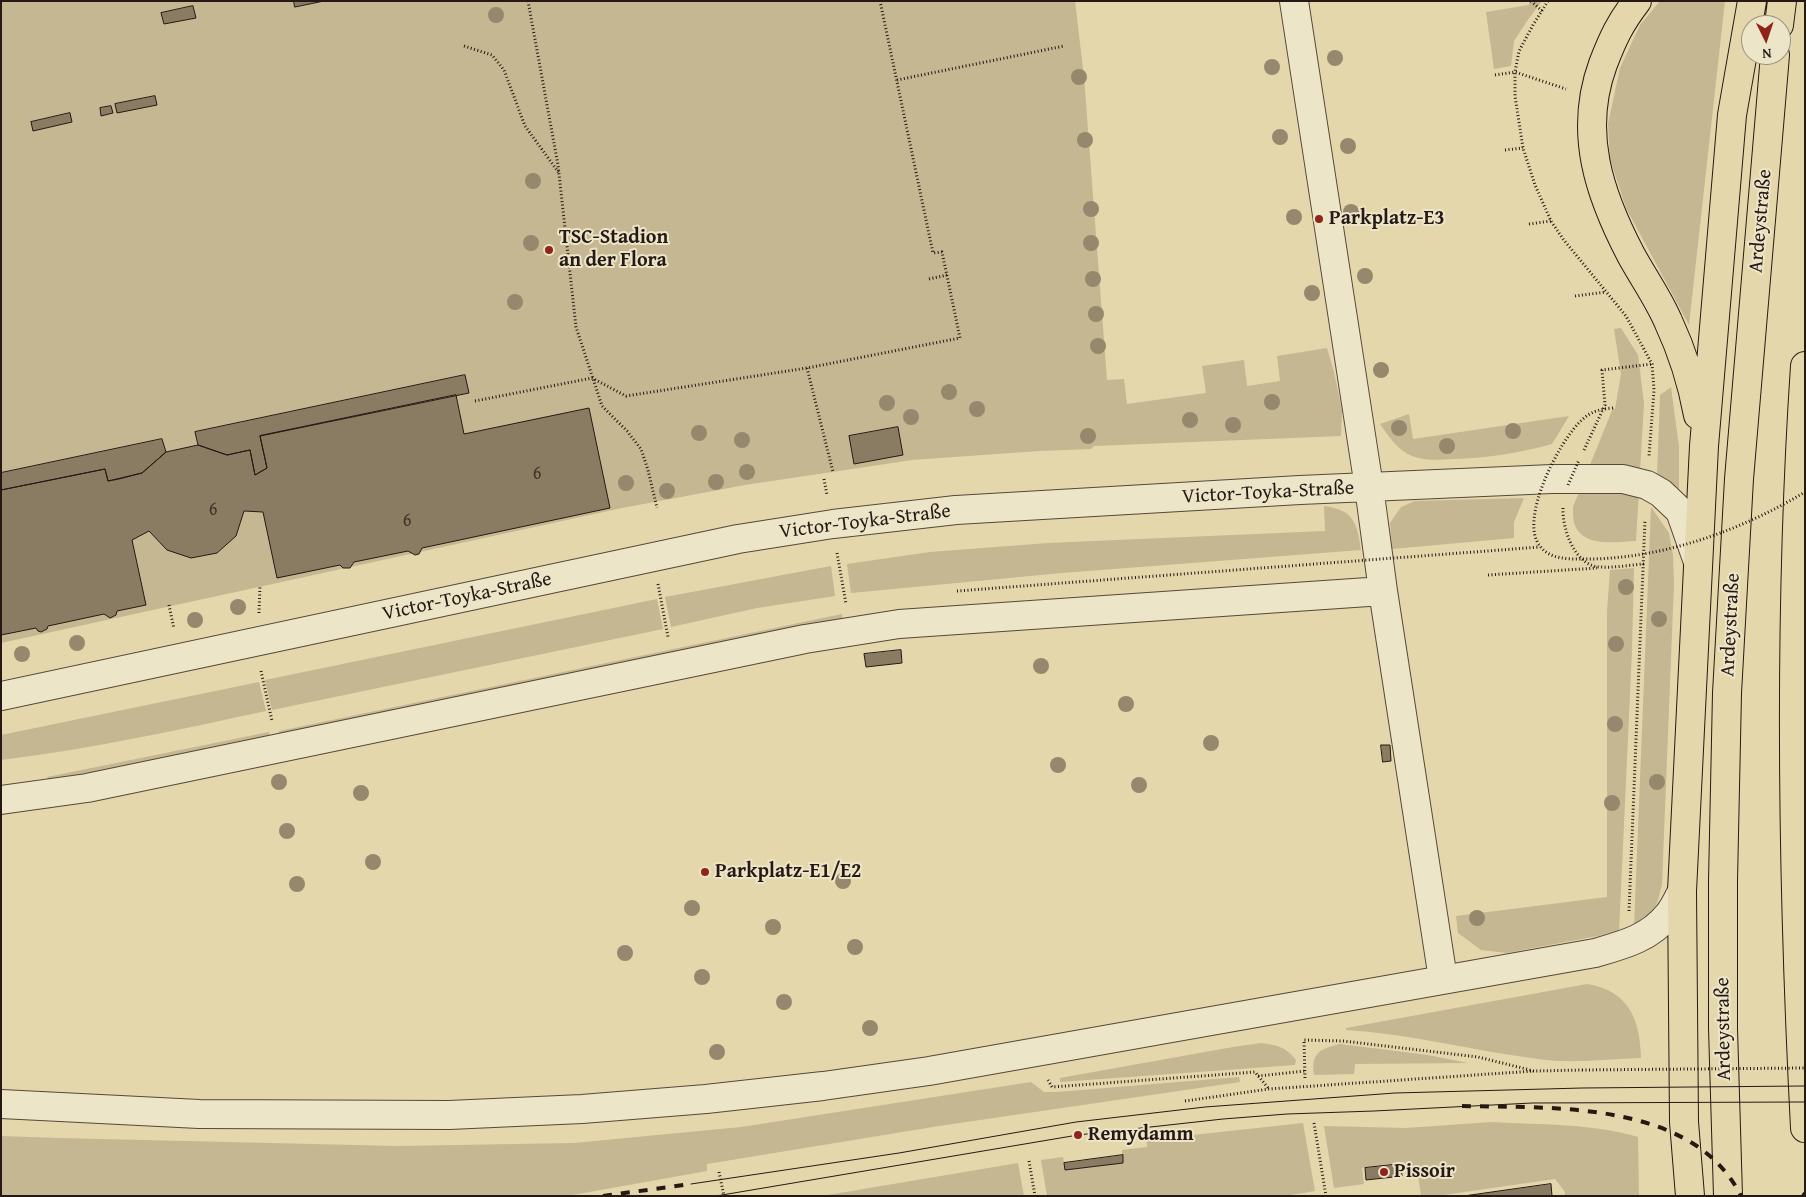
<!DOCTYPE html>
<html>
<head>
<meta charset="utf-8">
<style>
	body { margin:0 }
	#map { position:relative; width:1806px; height:1197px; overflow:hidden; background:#e4d7ab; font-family:"Gentium Book Plus",serif }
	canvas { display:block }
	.frame { position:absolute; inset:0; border:2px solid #261915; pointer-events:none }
	.north { position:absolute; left:1741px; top:15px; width:50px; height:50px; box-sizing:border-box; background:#ede5c8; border:1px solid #9d9380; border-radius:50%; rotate:176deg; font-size:14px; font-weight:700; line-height:20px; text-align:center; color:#261915 }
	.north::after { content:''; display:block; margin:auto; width:18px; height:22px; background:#8f2418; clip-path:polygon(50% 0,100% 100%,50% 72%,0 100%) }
</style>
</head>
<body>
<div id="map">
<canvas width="1806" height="1197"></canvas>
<div class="frame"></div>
<div class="north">N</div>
</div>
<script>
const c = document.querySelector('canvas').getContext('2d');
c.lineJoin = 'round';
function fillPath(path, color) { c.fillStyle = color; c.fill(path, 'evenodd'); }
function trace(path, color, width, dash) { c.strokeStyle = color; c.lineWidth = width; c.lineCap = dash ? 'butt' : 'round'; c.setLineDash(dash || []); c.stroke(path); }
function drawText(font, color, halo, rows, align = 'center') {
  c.font = font + ' "Gentium Book Plus",serif'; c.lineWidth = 4; c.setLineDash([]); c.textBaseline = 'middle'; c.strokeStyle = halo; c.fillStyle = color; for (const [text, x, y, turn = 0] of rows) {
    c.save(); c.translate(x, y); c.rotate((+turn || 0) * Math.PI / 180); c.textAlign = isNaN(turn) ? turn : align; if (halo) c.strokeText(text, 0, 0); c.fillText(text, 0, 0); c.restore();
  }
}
const green = new Path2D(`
	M1,1H1075L1084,77L1107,380L1124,379L1127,404L1206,393L1202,366L1244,360L1247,386L1280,381L1277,356L1327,348L1334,372L1342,410L1341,436L1094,446L1091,449L1039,451L912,460L745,485L622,508L1,643Z
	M1529,1H1542L1527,21L1514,41L1511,66L1494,69L1486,12L1529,5Z
	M1660,1H1725L1689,325L1626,208L1610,159L1608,124L1620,68L1640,25Z
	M1621,328L1638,355L1644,403L1636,541C1616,542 1582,548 1574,523C1573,518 1573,512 1573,507L1613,408L1615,409L1621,374L1614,329Z
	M1671,387L1679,447V491L1677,492L1657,477L1660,395Z
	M1409,414L1413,439L1569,416L1552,444C1519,453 1488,458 1454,459C1440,460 1424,461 1412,456C1398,450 1388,436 1380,424Z
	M1524,498L1514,522V538L1392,549L1390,523L1401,507L1415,501Z
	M1324,506C1354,510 1357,523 1361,550L1062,573L851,593L847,564L930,552L1048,543L1325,531Z
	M1651,507L1669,533L1673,555L1674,583L1662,884C1656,909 1656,911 1634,927Z
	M831,566L835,596L757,608L671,627L665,597Z
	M1634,568L1632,651L1619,932L1507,953L1481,950L1458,933L1456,916L1607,897V611L1610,570Z
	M657,599L663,629L272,710L265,680Z
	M842,614L843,624L279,740V731Z
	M259,682L266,711C178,730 90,749 1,760V735Z
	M269,732L271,743L49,785L47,777Z
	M1587,984C1629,991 1640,1019 1641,1058C1608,1059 1572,1064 1538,1059C1474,1051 1411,1034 1346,1030V1028Z
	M1261,1043C1277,1045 1286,1047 1296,1060L1295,1065L1060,1082V1078L1233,1047Z
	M1340,1044L1428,1055L1468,1063L1355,1064L1354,1074L1314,1075C1311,1052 1320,1049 1340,1044Z
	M1239,1077L1240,1082L939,1126L707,1164V1171L567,1196H1V1136L60,1138L397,1146L574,1143L741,1127L1031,1082L1044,1092H1057Z
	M1492,1122C1541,1125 1591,1123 1638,1137L1639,1196H1565V1192L1555,1179L1437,1196H1421L1418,1175L1406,1177L1404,1162L1362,1168L1364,1184L1334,1188L1324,1126L1406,1128Z
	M1303,1123L1315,1191L1284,1196H1047L1041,1160L1063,1157L1065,1170L1123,1163L1122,1150L1147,1147V1140Z
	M1018,1163L1024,1196H822Z`);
const building = new Path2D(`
	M294,1H324L295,7Z
	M193,6L196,18L164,24L161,13Z
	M155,96L157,105L117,113L115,104Z
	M111,106L113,113L101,116L100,108Z
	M70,113L72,122L33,131L31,122Z
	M465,375L469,393L260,436L267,468L255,475L250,450L227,455L198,445L195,432Z
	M456,395L464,434L589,408L610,508L422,548L419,554L415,555L408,551L354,562L350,568H343L340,565L277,578L263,512L244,511L236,536L217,553L191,558L167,550L149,531L132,540L146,605L117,611L116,615L110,618L104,614L48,626L47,629L41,632L38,631L36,628L1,635V490L105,469L108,481L119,479L142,473L166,452L198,445L227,455L250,450L255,475L267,468L260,436Z
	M898,427L903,455L854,464L849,436Z
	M162,439L166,452L142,473L108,481L105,469L1,490V473Z
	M901,650L902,663L866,667L864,654Z
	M1381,745H1390L1391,761L1383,762Z
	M1123,1155V1163L1065,1170L1064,1163Z
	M1401,1164L1402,1176L1366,1180L1365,1168Z
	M1551,1184L1552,1196H1464Z`);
const path = new Path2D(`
	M528,1L558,165L576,327L602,406L627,431L641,449L648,470L657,508
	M1531,1L1542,11
	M1548,1L1533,25L1519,51L1515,72V96L1523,148L1535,185L1551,221L1563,239L1626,316L1652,364L1654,390L1649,456
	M464,46L492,55L504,70L525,126L559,173
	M1495,75L1515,72L1566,89
	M897,80L1064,46
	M1505,150L1523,148
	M1529,224L1551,221
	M929,279L947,275
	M1575,296L1606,292
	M807,368L833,472
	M475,401L592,378L626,396L807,368L960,338L942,252L933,253L880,1
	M1584,450L1605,405L1602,370L1652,364
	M824,479L827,495
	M1563,508C1562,529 1575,566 1600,567C1614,568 1630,565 1644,564
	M837,553L846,604
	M1488,575L1597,568
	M658,584L668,637
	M169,605L174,629
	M259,613L260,586
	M261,671L272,721
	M1629,911L1645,520
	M1258,1076L1305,1071
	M1305,1078L1304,1040L1343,1041L1478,1057L1534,1071L1582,1070
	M1048,1080L1052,1087L1255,1072L1269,1089
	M1185,1101L1269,1089L1534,1071
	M1314,1123L1326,1196
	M1029,1161L1035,1196
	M719,1172L724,1196`);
const minor = new Path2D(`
	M1294,1L1369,487L1383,591L1443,979
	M1,696L738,539L833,524L956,510L1300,490L1552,479H1623L1647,485L1661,493L1680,511L1698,562
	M1,800L87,788L805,639L899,624L1383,591
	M1,1104L199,1114L449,1115L582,1109L706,1099L823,1086L929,1071L1595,953C1623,945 1650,938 1668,915C1674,908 1678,899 1682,891`);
const major = new Path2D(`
	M1637,1C1620,23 1613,38 1603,64C1578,132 1599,194 1631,255C1643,277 1658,298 1668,321C1682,351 1692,382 1698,415
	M1779,25L1782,1
	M1805,366C1788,620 1792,875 1805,1128
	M1690,1196L1684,1122L1682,891L1704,446L1732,115L1752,1
	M1728,1196L1723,1028V881L1727,693L1739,479L1775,55`);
const tram = new Path2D(`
	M691,1184L899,1153L1076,1122L1205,1107L1395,1093L1582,1088L1805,1086
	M716,1196L1078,1135L1223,1119L1287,1114L1374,1111L1532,1103L1805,1102`);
const rail = new Path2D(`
	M1462,1106C1553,1108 1693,1100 1741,1196
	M603,1196L691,1184
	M1803,1196L1805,1193`);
const pathBridge = new Path2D(`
	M1613,408C1601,409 1591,411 1582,420C1560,439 1518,520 1540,546C1550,560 1570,559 1586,559C1662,559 1740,531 1805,492
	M1568,485L1579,460
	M957,591L1540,547
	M1582,1070L1805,1068`);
const trees = [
	[496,15],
	[1335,58],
	[1272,67],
	[1079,77],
	[1280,137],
	[1085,140],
	[1348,146],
	[533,181],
	[1091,209],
	[1351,212],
	[1294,217],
	[531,243],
	[1091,243],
	[1365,276],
	[1093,279],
	[1312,293],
	[515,302],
	[1096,314],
	[1098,346],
	[1381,370],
	[949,392],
	[1272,402],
	[887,403],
	[977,409],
	[911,417],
	[1190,420],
	[1233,425],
	[1399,428],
	[1513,431],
	[699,433],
	[1088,436],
	[742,440],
	[1447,446],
	[747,472],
	[716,482],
	[626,483],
	[667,491],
	[1626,587],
	[238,607],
	[1659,619],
	[195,620],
	[77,643],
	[1616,644],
	[22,654],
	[1041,666],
	[1126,704],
	[1615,724],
	[1211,743],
	[1058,765],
	[279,782],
	[1657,782],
	[1139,785],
	[361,793],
	[1612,803],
	[287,831],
	[373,862],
	[843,881],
	[297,884],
	[692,908],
	[1477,918],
	[773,927],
	[855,947],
	[625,953],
	[702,977],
	[784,1002],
	[870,1028],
	[717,1052]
];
const markers = [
	[1319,219,5,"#8f2418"],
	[549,250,5,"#8f2418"],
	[705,872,5,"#8f2418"],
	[1078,1135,5,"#8f2418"],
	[1384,1172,5,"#8f2418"]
];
const numberNames = [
	["6",537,474],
	["6",213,510],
	["6",407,521]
];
const poiNames = [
	["Parkplatz-E3",1329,219],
	["TSC-Stadion",559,238],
	["an der Flora",559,261],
	["Parkplatz-E1/E2",715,872],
	["Remydamm",1088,1135],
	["Pissoir",1394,1172]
];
const streetNames = [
	["Ardeystraße",1761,221,-85],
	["Victor-Toyka-Straße",1268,493,-3],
	["Victor-Toyka-Straße",865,522,-7],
	["Victor-Toyka-Straße",467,597,-12],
	["Ardeystraße",1731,625,-87],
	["Ardeystraße",1724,1029,-91]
];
fillPath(green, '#c4b792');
fillPath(building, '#897c63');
trace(building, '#261915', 1);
trace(minor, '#56483a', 30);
trace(major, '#261915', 30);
trace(path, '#261915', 3, [1, 2.5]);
trace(minor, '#ede5c8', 28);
trace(major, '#e4d7ab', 28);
trace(tram, '#261915', 1);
trace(rail, '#261915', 4, [9, 9]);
trace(pathBridge, '#261915', 3, [1, 2.5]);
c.fillStyle = '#95886d';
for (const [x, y] of trees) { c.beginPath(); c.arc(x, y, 8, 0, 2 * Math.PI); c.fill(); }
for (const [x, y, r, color] of markers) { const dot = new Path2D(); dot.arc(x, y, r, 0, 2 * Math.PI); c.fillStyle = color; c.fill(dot); trace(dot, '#ede5c8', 2); }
drawText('18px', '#3f3228', null, numberNames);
drawText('bold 20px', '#261915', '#ede5c8', poiNames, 'left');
drawText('20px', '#261915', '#ede5c8', streetNames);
</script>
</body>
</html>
